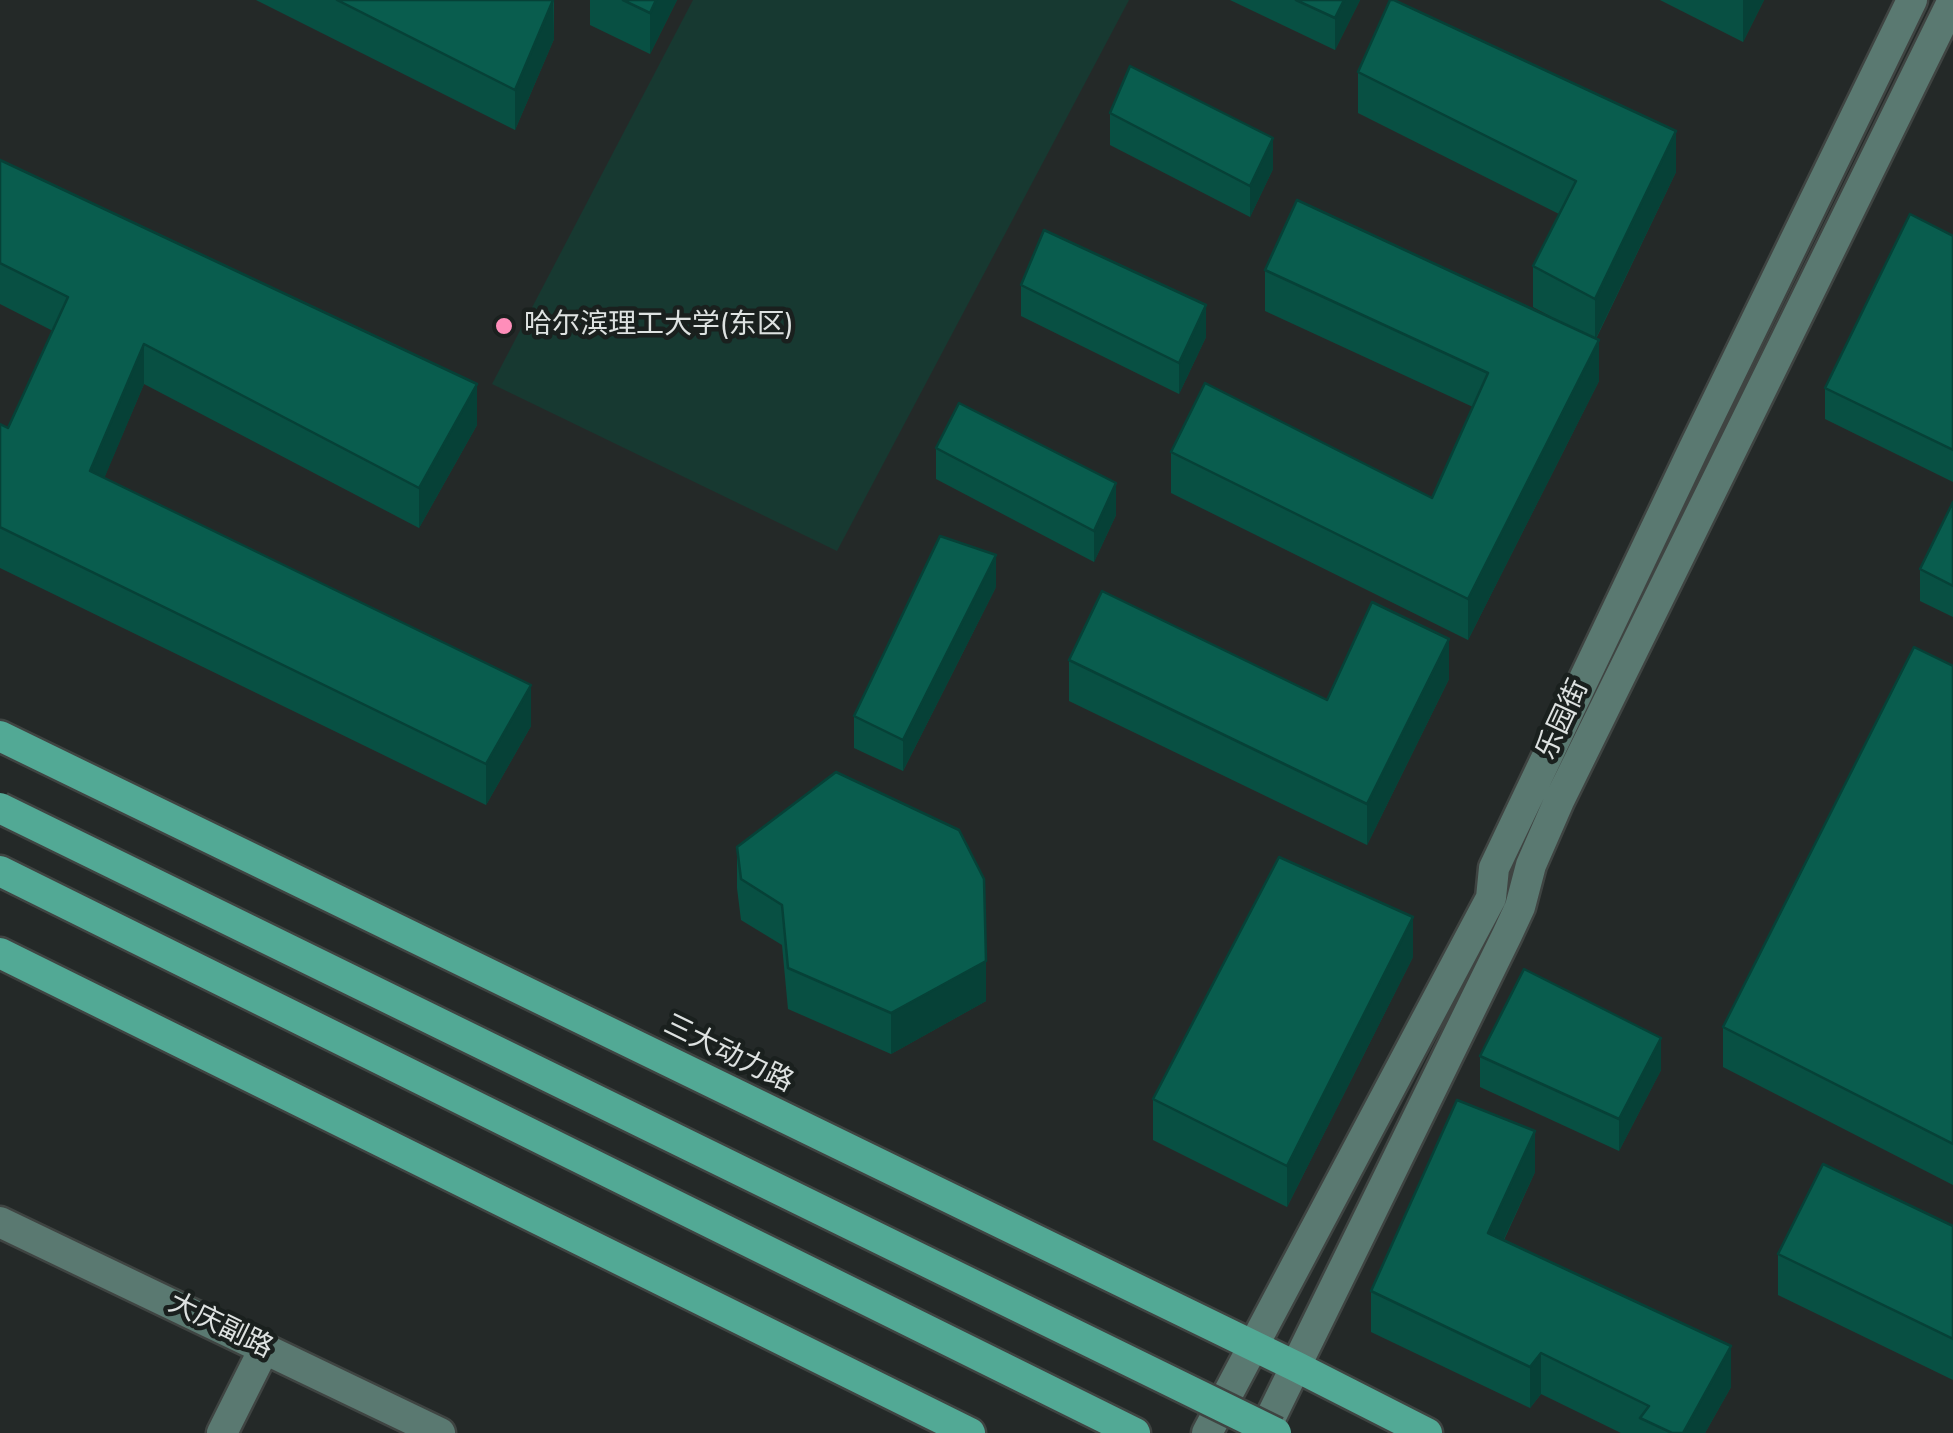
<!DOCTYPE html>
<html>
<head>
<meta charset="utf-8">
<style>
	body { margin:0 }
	canvas { display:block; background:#242928 }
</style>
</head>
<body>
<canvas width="1953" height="1433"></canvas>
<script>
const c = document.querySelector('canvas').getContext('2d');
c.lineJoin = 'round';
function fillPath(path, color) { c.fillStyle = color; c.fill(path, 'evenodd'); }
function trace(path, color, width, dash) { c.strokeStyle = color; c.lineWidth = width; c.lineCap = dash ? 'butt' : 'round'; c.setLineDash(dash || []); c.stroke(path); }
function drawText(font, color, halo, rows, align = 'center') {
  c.font = font + ' Jost,"Noto Sans SC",sans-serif'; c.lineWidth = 9; c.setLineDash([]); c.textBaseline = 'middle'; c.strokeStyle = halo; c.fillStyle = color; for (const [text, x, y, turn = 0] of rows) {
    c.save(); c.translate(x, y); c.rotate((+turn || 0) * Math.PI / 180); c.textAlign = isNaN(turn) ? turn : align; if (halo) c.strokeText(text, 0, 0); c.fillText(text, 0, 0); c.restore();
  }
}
const green = new Path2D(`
	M693,0H1129L837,551L492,384Z`);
const secondary = new Path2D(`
	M0,1222L440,1433
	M222,1433L264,1349
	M1207,1433L1491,898L1494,868L1694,448L1912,0
	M1263,1433L1507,935L1520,907L1531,865L1559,801L1953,0`);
const highway = new Path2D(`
	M0,736L1297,1367L1427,1433
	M0,871L1135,1433
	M0,953L970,1433`);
const highwayBridge = new Path2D(`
	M0,808L1276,1433`);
const wall = new Path2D(`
	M256,0H554V39L515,130Z
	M590,0H677L650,54L590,25Z
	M1230,0H1360L1335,50Z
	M1660,0H1764L1743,42Z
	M1358,72L1676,172L1596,339L1599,381L1468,640L1171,493V452L1432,498L1473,407L1265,311V270L1572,328L1533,307V266L1559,214L1358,113Z
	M1110,113L1273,169L1250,217L1110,145Z
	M0,160L477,425L419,528L144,384L104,478L531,726L486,805L0,568V424L8,428L53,331L0,304Z
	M1953,236V482L1825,419V388Z
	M1021,285L1206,337L1179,394L1021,316Z
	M936,448L1116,515L1094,562L936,479Z
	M1953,502V617L1920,601V569Z
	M996,587L903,771L854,748V716Z
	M1069,660L1327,700L1449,679L1367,845L1069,701Z
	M1953,666V1185L1723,1067V1027Z
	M737,847L986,1001L891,1054L788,1009L782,945L741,920L737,888Z
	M1413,957L1287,1207L1153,1140V1099Z
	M1480,1056L1661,1070L1619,1151L1480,1087Z
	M1535,1172L1504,1240L1731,1387L1705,1433H1621L1541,1394L1530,1408L1371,1332V1291Z
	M1953,1226V1380L1778,1295V1254Z`);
const shadedWall = new Path2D(`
	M553,0L554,39L515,130V90Z
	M656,0H677L650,54V13Z
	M1344,0H1360L1335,50V18Z
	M1743,0H1764L1743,42Z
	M1676,131V172L1595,340V299Z
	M1273,138V169L1250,217V186Z
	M1206,305V337L1179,394V363Z
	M1599,340V381L1468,640V599Z
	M144,344V384L90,512V471Z
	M477,384V425L419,528V488Z
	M1116,483V515L1094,562V531Z
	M996,555V587L903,771V740Z
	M1449,639V679L1367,845V804Z
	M531,685V726L486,805V764Z
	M1413,917V957L1287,1207V1166Z
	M986,961V1001L891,1054V1013Z
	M1661,1038V1070L1619,1151V1119Z
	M1535,1131V1172L1488,1273V1233Z
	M1731,1346V1387L1705,1433H1683Z
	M1541,1353V1394L1530,1408V1367Z`);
const building = new Path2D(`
	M337,0H553L515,90Z
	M623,0H656L650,13Z
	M1296,0H1344L1335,18Z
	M1390,0H1394L1676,131L1595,299L1533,266L1576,181L1358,72Z
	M1130,66L1273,138L1250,186L1110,113Z
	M0,160L477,384L419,488L144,344L90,471L531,685L486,764L0,527V424L8,428L68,297L0,263Z
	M1297,200L1599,340L1468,599L1171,452L1205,383L1432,498L1488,373L1265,270Z
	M1910,214L1953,236V450L1825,388Z
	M1044,230L1206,305L1179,363L1021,285Z
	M959,403L1116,483L1094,531L936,448Z
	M1953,502V586L1920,569Z
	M940,536L996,555L903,740L854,716Z
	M1102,591L1327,700L1372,602L1449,639L1367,804L1069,660Z
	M1914,647L1953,666V1144L1723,1027Z
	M836,772L959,830L984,879L986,961L891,1013L788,968L782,905L741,879L737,847Z
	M1279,857L1413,917L1287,1166L1153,1099Z
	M1524,969L1661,1038L1619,1119L1480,1056Z
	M1457,1100L1535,1131L1488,1233L1731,1346L1683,1433H1672L1640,1418L1649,1406L1541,1353L1530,1367L1371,1291Z
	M1823,1164L1953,1226V1339L1778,1254Z`);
const markers = [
	[504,326,10,"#ff8eba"]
];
const poiNames = [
	["哈尔滨理工大学(东区)",524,326]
];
const streetNames = [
	["乐园街",1564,720,-65],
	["三大动力路",728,1055,26],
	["大庆副路",220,1327,26]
];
fillPath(green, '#173931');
trace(secondary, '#3f4442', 35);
trace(highway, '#3f4442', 35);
trace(secondary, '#5a7971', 30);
trace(highway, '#52a995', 30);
trace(highwayBridge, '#3f4442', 35, []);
trace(highwayBridge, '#52a995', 30);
fillPath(wall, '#085043');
fillPath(shadedWall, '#064137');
fillPath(building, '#095d4e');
trace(building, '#064137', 2.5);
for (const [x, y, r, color] of markers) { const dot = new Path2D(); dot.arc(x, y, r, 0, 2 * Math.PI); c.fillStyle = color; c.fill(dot); trace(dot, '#1a201e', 4); }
drawText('28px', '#dee2e1', '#1a201e', poiNames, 'left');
drawText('28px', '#dee2e1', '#1a201e', streetNames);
</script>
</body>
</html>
